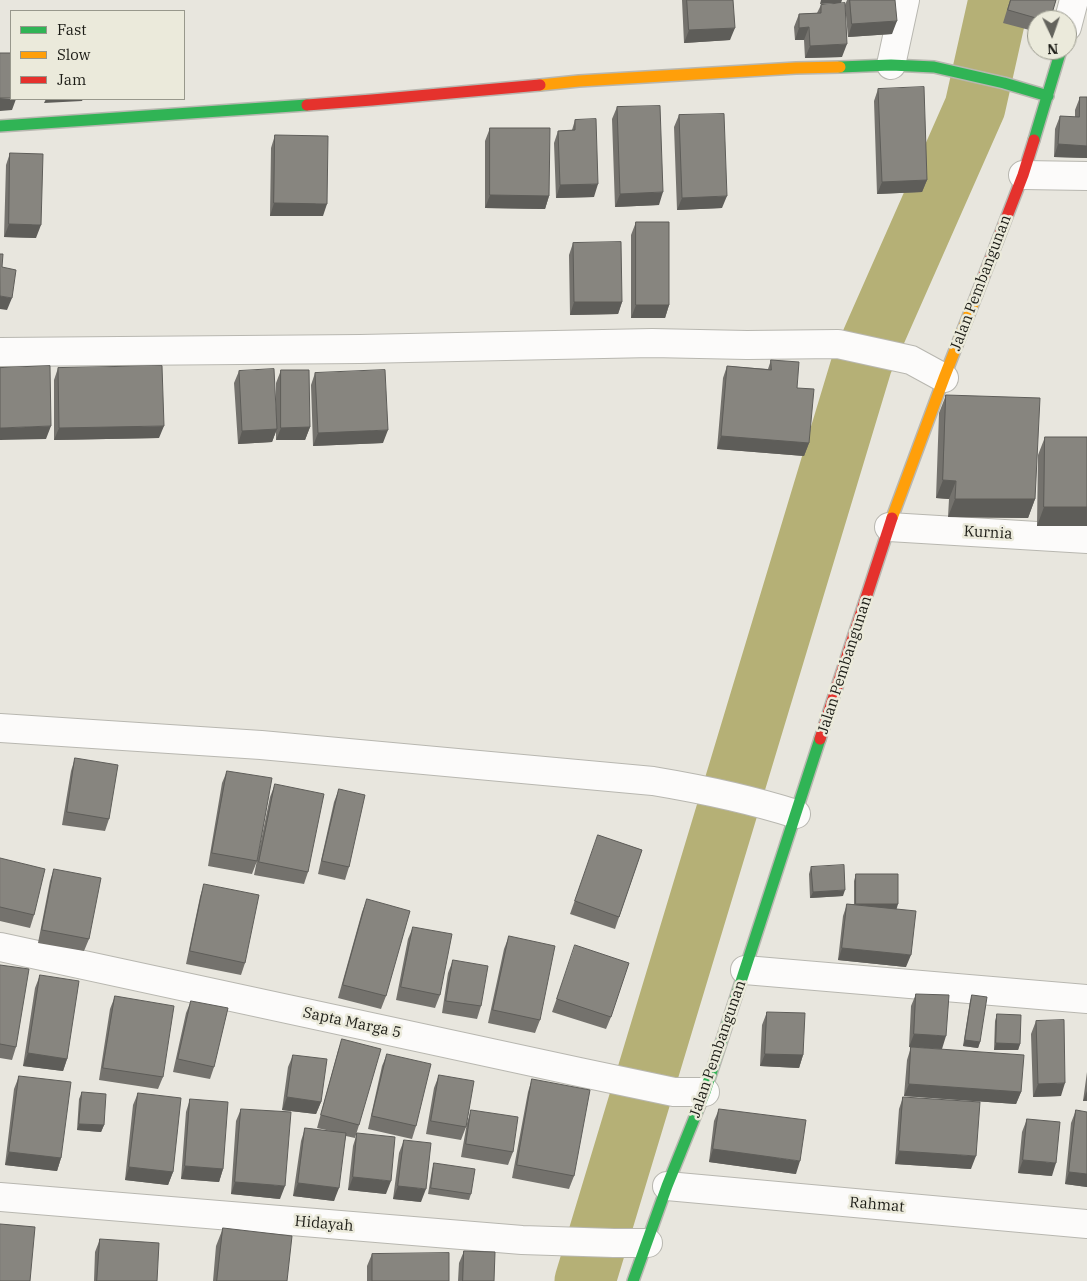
<!DOCTYPE html>
<html>
<head>
<meta charset="utf-8">
<style>
	body { margin:0 }
	#map { position:relative; width:1087px; height:1281px; overflow:hidden; background:#e8e6de; font-family:"IBM Plex Serif",serif }
	canvas { display:block }
	.legend { position:absolute; left:10px; top:10px; width:175px; height:90px; box-sizing:border-box; background:#ebeadb; border:1px solid #98988c; margin:0; padding:6px 9px; list-style:none; font-size:15px; color:#1c1c16 }
	.legend li { display:flex; align-items:center; gap:10px; height:25px }
	.legend b { width:25px; border:1px solid #98988c }
	.north { position:absolute; left:1027px; top:10px; width:50px; height:50px; box-sizing:border-box; background:#ebeadb; border:1px solid #98988c; border-radius:50%; rotate:177deg; font-size:14px; font-weight:700; line-height:20px; text-align:center; color:#1c1c16 }
	.north::after { content:''; display:block; margin:auto; width:18px; height:22px; background:#63635c; clip-path:polygon(50% 0,100% 100%,50% 72%,0 100%) }
</style>
</head>
<body>
<div id="map">
<canvas width="1087" height="1281"></canvas>
<ul class="legend">
<li><b style="height:6px;background:#30b455"></b>Fast</li>
<li><b style="height:6px;background:#ff9f0a"></b>Slow</li>
<li><b style="height:6px;background:#e5322d"></b>Jam</li>
</ul>
<div class="north">N</div>
</div>
<script>
const c = document.querySelector('canvas').getContext('2d');
c.lineJoin = 'round';
function trace(path, color, width, dash) { c.strokeStyle = color; c.lineWidth = width; c.lineCap = dash ? 'butt' : 'round'; c.setLineDash(dash || []); c.stroke(path); }
function fillPath(path, color) { c.fillStyle = color; c.fill(path, 'evenodd'); }
function drawText(font, color, halo, rows, align = 'center') {
  c.font = font + ' "IBM Plex Serif",serif'; c.lineWidth = 5; c.setLineDash([]); c.textBaseline = 'middle'; c.strokeStyle = halo; c.fillStyle = color; for (const [text, x, y, turn = 0] of rows) {
    c.save(); c.translate(x, y); c.rotate((+turn || 0) * Math.PI / 180); c.textAlign = isNaN(turn) ? turn : align; if (halo) c.strokeText(text, 0, 0); c.fillText(text, 0, 0); c.restore();
  }
}
const river = new Path2D(`
	M585,1281L862,363L975,107L999,0`);
const street = new Path2D(`
	M1067,27L1074,0
	M891,65L905,0
	M1023,175L1087,176
	M0,352L360,349L652,343L747,345L838,344L911,360L944,378
	M889,527L1087,539
	M0,728L261,745L653,781C701,789 749,799 796,814
	M0,947L579,1072L674,1092H705
	M745,970L1087,999
	M667,1186L1087,1224
	M0,1197L522,1240L614,1243H648`);
const fast = new Path2D(`
	M840,67L891,65L934,67L1004,83L1048,96
	M0,126L307,105
	M1034,140L1061,50
	M633,1281L667,1186L705,1092L820,739`);
const slow = new Path2D(`
	M540,85L579,81L796,68L840,67
	M892,518L944,378L977,294`);
const jam = new Path2D(`
	M307,105L372,100L540,85
	M977,294L1023,175L1034,140
	M820,739L892,518`);
const wall = new Path2D(`
	M682,0H733L730,40L684,43Z
	M847,0H895L892,34L848,37L845,5Z
	M1010,0H1056L1050,20H1037V32L1003,23Z
	M821,5L842,57L805,58L804,40H795L794,27L799,14L817,13Z
	M878,89L927,180L922,192L877,194L874,101Z
	M1080,97L1087,158L1054,157L1055,129L1060,116L1075,117V110Z
	M617,107L659,205L615,207L612,119Z
	M679,115L722,208L677,210L674,127Z
	M575,120L594,197L556,198L554,143L558,131L572,130Z
	M490,128L549,196L545,209L485,208V141Z
	M275,135L323,216H270L271,148Z
	M10,153L36,238L4,237L6,165Z
	M636,222L669,305L665,318H631V235Z
	M573,243L622,302L618,314L570,315L569,255Z
	M771,360L797,388L809,443L804,456L717,449L723,378L727,366L768,369Z
	M58,368L159,438L54,440V380Z
	M281,370L310,427L305,440H276V431L272,442L238,444L234,383L239,371L276,414V383Z
	M315,373L383,443L313,446L311,385Z
	M946,395L1035,499L1028,518L948,517L949,499L936,498L939,413Z
	M1045,437H1087V526H1037L1038,455Z
	M75,758L109,819L105,831L62,825L71,771Z
	M227,771L257,861L252,874L208,866L222,783Z
	M275,784L308,872L304,884L254,875L270,797Z
	M339,789L349,867L345,880L318,874L334,802Z
	M598,835L642,850L615,929L570,914Z
	M0,858L34,915L30,928L0,921Z
	M811,867L843,896L810,898L809,874Z
	M54,869L89,939L84,951L38,943L50,881Z
	M856,874L896,909L906,967L838,960L843,916L847,904H854V881Z
	M204,884L245,963L241,975L186,964L200,897Z
	M367,899L386,996L381,1009L338,998L362,912Z
	M413,927L440,995L435,1008L396,1000L408,939Z
	M509,936L540,1020L535,1033L488,1023L504,949Z
	M571,958L611,1017L606,1029L552,1012Z
	M453,960L481,1006L477,1019L442,1013L448,973Z
	M0,965L16,1047L12,1060L0,1058Z
	M40,975L67,1059L63,1071L23,1066L35,988Z
	M916,994L942,1049L909,1047L911,1006Z
	M972,995L980,1042L978,1048L963,1046L970,1001Z
	M115,996L163,1077L158,1089L99,1080L110,1009Z
	M191,1001L214,1067L210,1079L173,1072L186,1013Z
	M767,1012L803,1055L799,1068L760,1066L762,1025Z
	M997,1014L1020,1044L1018,1050H994L995,1021Z
	M1036,1021L1061,1096L1033,1097L1031,1034Z
	M342,1039L359,1125L355,1138L346,1136L334,1201L293,1196L301,1141L305,1128L331,1131L317,1128L338,1051Z
	M911,1047L1021,1092L1016,1104L904,1096L907,1060Z
	M387,1054L416,1126L412,1139L368,1129L382,1066Z
	M293,1055L321,1102L316,1114L282,1110L288,1067Z
	M1087,1072V1101H1083Z
	M439,1075L466,1127L461,1140L426,1134L434,1088Z
	M19,1076L61,1158L57,1171L5,1165L14,1089Z
	M532,1079L574,1176L569,1189L512,1178L528,1092Z
	M82,1092L104,1125L101,1132L77,1130L79,1099Z
	M138,1093L173,1172L168,1185L125,1180L133,1105Z
	M903,1097L971,1169L895,1164L899,1109Z
	M190,1099L223,1169L219,1182L181,1179L186,1112Z
	M241,1109L280,1199L231,1194L236,1121Z
	M719,1109L796,1174L709,1162L714,1121Z
	M471,1110L513,1152L508,1165L461,1157L467,1123Z
	M1076,1110L1087,1187L1065,1184L1071,1123Z
	M1027,1119L1052,1176L1018,1173L1022,1132Z
	M357,1133L386,1194L348,1190L353,1146Z
	M404,1140L421,1202L393,1199L399,1153Z
	M434,1163L471,1194L469,1200L428,1194L432,1170Z
	M223,1228L287,1281H213L216,1246Z
	M100,1239L157,1281H94L95,1252Z
	M464,1251L494,1281H458L459,1263Z
	M372,1254L449,1281H367V1266Z`);
const shadedWall = new Path2D(`
	M821,0H842L841,3L820,4Z
	M897,21L892,34L848,37L852,24Z
	M809,27L804,40H795L799,28Z
	M735,28L730,40L684,43L689,30Z
	M847,44L842,57L805,58L810,46Z
	M0,98L16,99L12,110L0,111Z
	M46,99H83L82,101L44,103Z
	M1058,144L1087,146V158L1054,157Z
	M927,180L922,192L877,194L882,182Z
	M598,184L594,197L556,198L560,185Z
	M663,192L659,205L615,207L620,194Z
	M490,195L549,196L545,209L485,208Z
	M727,196L722,208L677,210L682,198Z
	M274,203L327,204L323,216H270Z
	M9,224L41,225L36,238L4,237Z
	M0,296L12,298L7,310L0,309Z
	M574,302H622L618,314L570,315Z
	M636,305H669L665,318H631Z
	M51,426L46,439L0,440V428Z
	M164,426L159,438L54,440L59,428Z
	M310,427L305,440H276L281,428Z
	M277,429L272,442L238,444L242,431Z
	M388,430L383,443L313,446L318,433Z
	M721,436L809,443L804,456L717,449Z
	M943,480L956,481L949,499L936,498Z
	M955,499H1035L1028,518L948,517Z
	M1044,507H1087V526H1037Z
	M845,890L843,896L810,898L813,892Z
	M856,904H898L896,911Z
	M842,948L911,955L906,967L838,960Z
	M914,1034L946,1036L942,1049L909,1047Z
	M965,1040L980,1042L978,1048L963,1046Z
	M996,1043L1020,1044L1018,1050H994Z
	M28,1053L67,1059L63,1071L23,1066Z
	M765,1054L803,1055L799,1068L760,1066Z
	M1065,1083L1061,1096L1033,1097L1038,1084Z
	M909,1084L1021,1092L1016,1104L904,1096Z
	M1087,1091V1101H1083Z
	M287,1097L321,1102L316,1114L282,1110Z
	M79,1124L104,1125L101,1132L77,1130Z
	M713,1149L800,1161L796,1174L709,1162Z
	M899,1151L976,1156L971,1169L895,1164Z
	M9,1152L61,1158L57,1171L5,1165Z
	M1023,1160L1056,1163L1052,1176L1018,1173Z
	M185,1166L223,1169L219,1182L181,1179Z
	M129,1167L173,1172L168,1185L125,1180Z
	M1069,1172L1087,1174V1187L1065,1184Z
	M353,1177L391,1181L386,1194L348,1190Z
	M235,1182L285,1186L280,1199L231,1194Z
	M298,1183L339,1188L334,1201L293,1196Z
	M398,1186L426,1189L421,1202L393,1199Z`);
const building = new Path2D(`
	M687,0H733L735,28L689,30Z
	M850,0H895L897,21L852,24Z
	M1011,0H1056L1050,20H1043L1008,10Z
	M845,3L847,44L810,46L809,27L799,28V14L821,13V5Z
	M0,53H11V98H0Z
	M924,87L927,180L882,182L878,89Z
	M1080,97H1087V146L1058,144L1060,116L1079,117Z
	M660,106L663,192L620,194L617,107Z
	M724,114L727,196L682,198L679,115Z
	M596,119L598,184L560,185L558,131L575,130V120Z
	M490,128H550L549,196L490,195Z
	M275,135L328,136L327,204L274,203Z
	M10,153L43,154L41,225L9,224Z
	M636,222H669V305H636Z
	M621,242L622,302H574L573,243Z
	M0,254H3L2,267L16,270L12,298L0,296V297Z
	M771,360L799,362L797,388L814,389L809,443L721,436L727,366L771,370Z
	M50,366L51,426L0,428V368Z
	M162,366L164,426L59,428L58,368Z
	M274,369L277,429L242,431L239,371Z
	M281,370H309L310,427L281,428Z
	M385,370L388,430L318,433L315,373Z
	M946,395L1040,398L1035,499H955L956,481L943,480Z
	M1045,437H1087V507H1044Z
	M75,758L118,765L109,819L67,812Z
	M227,771L272,778L257,861L212,853Z
	M275,784L324,794L308,872L259,862Z
	M339,789L365,795L349,867L322,861Z
	M598,835L642,850L619,917L575,901Z
	M0,858L45,869L34,915L0,907Z
	M844,865L845,890L813,892L811,867Z
	M54,869L101,878L89,939L42,930Z
	M856,874H898V904H856Z
	M204,884L259,895L245,963L190,951Z
	M367,899L410,911L386,996L343,985Z
	M847,904L916,911L911,955L842,948Z
	M413,927L452,934L440,995L401,987Z
	M509,936L555,946L540,1020L493,1010Z
	M575,945L629,963L611,1017L557,999Z
	M453,960L488,966L481,1006L446,1001Z
	M0,965L29,969L16,1047L0,1044Z
	M40,975L79,981L67,1059L28,1053Z
	M916,994L949,995L946,1036L914,1034Z
	M972,995L987,997L980,1042L965,1040Z
	M115,996L174,1006L163,1077L103,1068Z
	M191,1001L228,1008L214,1067L178,1059Z
	M767,1012L805,1013L803,1055L765,1054Z
	M997,1014L1021,1015L1020,1044L996,1043Z
	M1064,1020L1065,1083L1038,1084L1036,1021Z
	M342,1039L381,1049L359,1125L321,1115Z
	M911,1047L1024,1055L1021,1092L909,1084Z
	M387,1054L431,1064L416,1126L372,1116Z
	M293,1055L327,1059L321,1102L287,1097Z
	M439,1075L474,1081L466,1127L431,1121Z
	M19,1076L71,1082L61,1158L9,1152Z
	M532,1079L590,1090L574,1176L517,1165Z
	M82,1092L106,1094L104,1125L79,1124Z
	M138,1093L181,1098L173,1172L129,1167Z
	M903,1097L980,1102L976,1156L899,1151Z
	M190,1099L228,1102L223,1169L185,1166Z
	M241,1109L291,1112L285,1186L235,1182Z
	M719,1109L806,1120L800,1161L713,1149Z
	M471,1110L518,1117L513,1152L466,1144Z
	M1076,1110L1087,1112V1174L1069,1172Z
	M1027,1119L1060,1122L1056,1163L1023,1160Z
	M305,1128L346,1133L339,1188L298,1183Z
	M357,1133L395,1137L391,1181L353,1177Z
	M404,1140L431,1143L426,1189L398,1186Z
	M434,1163L475,1169L471,1194L431,1188Z
	M0,1224L35,1227L30,1281H0Z
	M223,1228L292,1236L287,1281H217Z
	M100,1239L159,1243L157,1281H97Z
	M464,1251L495,1252L494,1281H463Z
	M449,1253V1281H372V1254Z`);
const streetNames = [
	["Jalan Pembangunan",981,283,-69],
	["Kurnia",988,533,3],
	["Jalan Pembangunan",845,665,-72],
	["Sapta Marga 5",352,1023,12],
	["Jalan Pembangunan",718,1049,-71],
	["Rahmat",877,1205,5],
	["Hidayah",324,1224,5]
];
trace(river, '#b5b076', 61);
trace(street, '#b8b7b0', 30);
trace(fast, '#b8b7b0', 14);
trace(slow, '#b8b7b0', 14);
trace(jam, '#b8b7b0', 14);
trace(street, '#fcfbfa', 28);
trace(fast, '#30b455', 11);
trace(slow, '#ff9f0a', 11);
trace(jam, '#e5322d', 11);
fillPath(wall, '#74726d');
fillPath(shadedWall, '#5e5d59');
fillPath(building, '#87857f');
trace(building, '#5e5d59', 1);
drawText('15px', '#1c1c16', '#ebeadb', streetNames);
</script>
</body>
</html>
